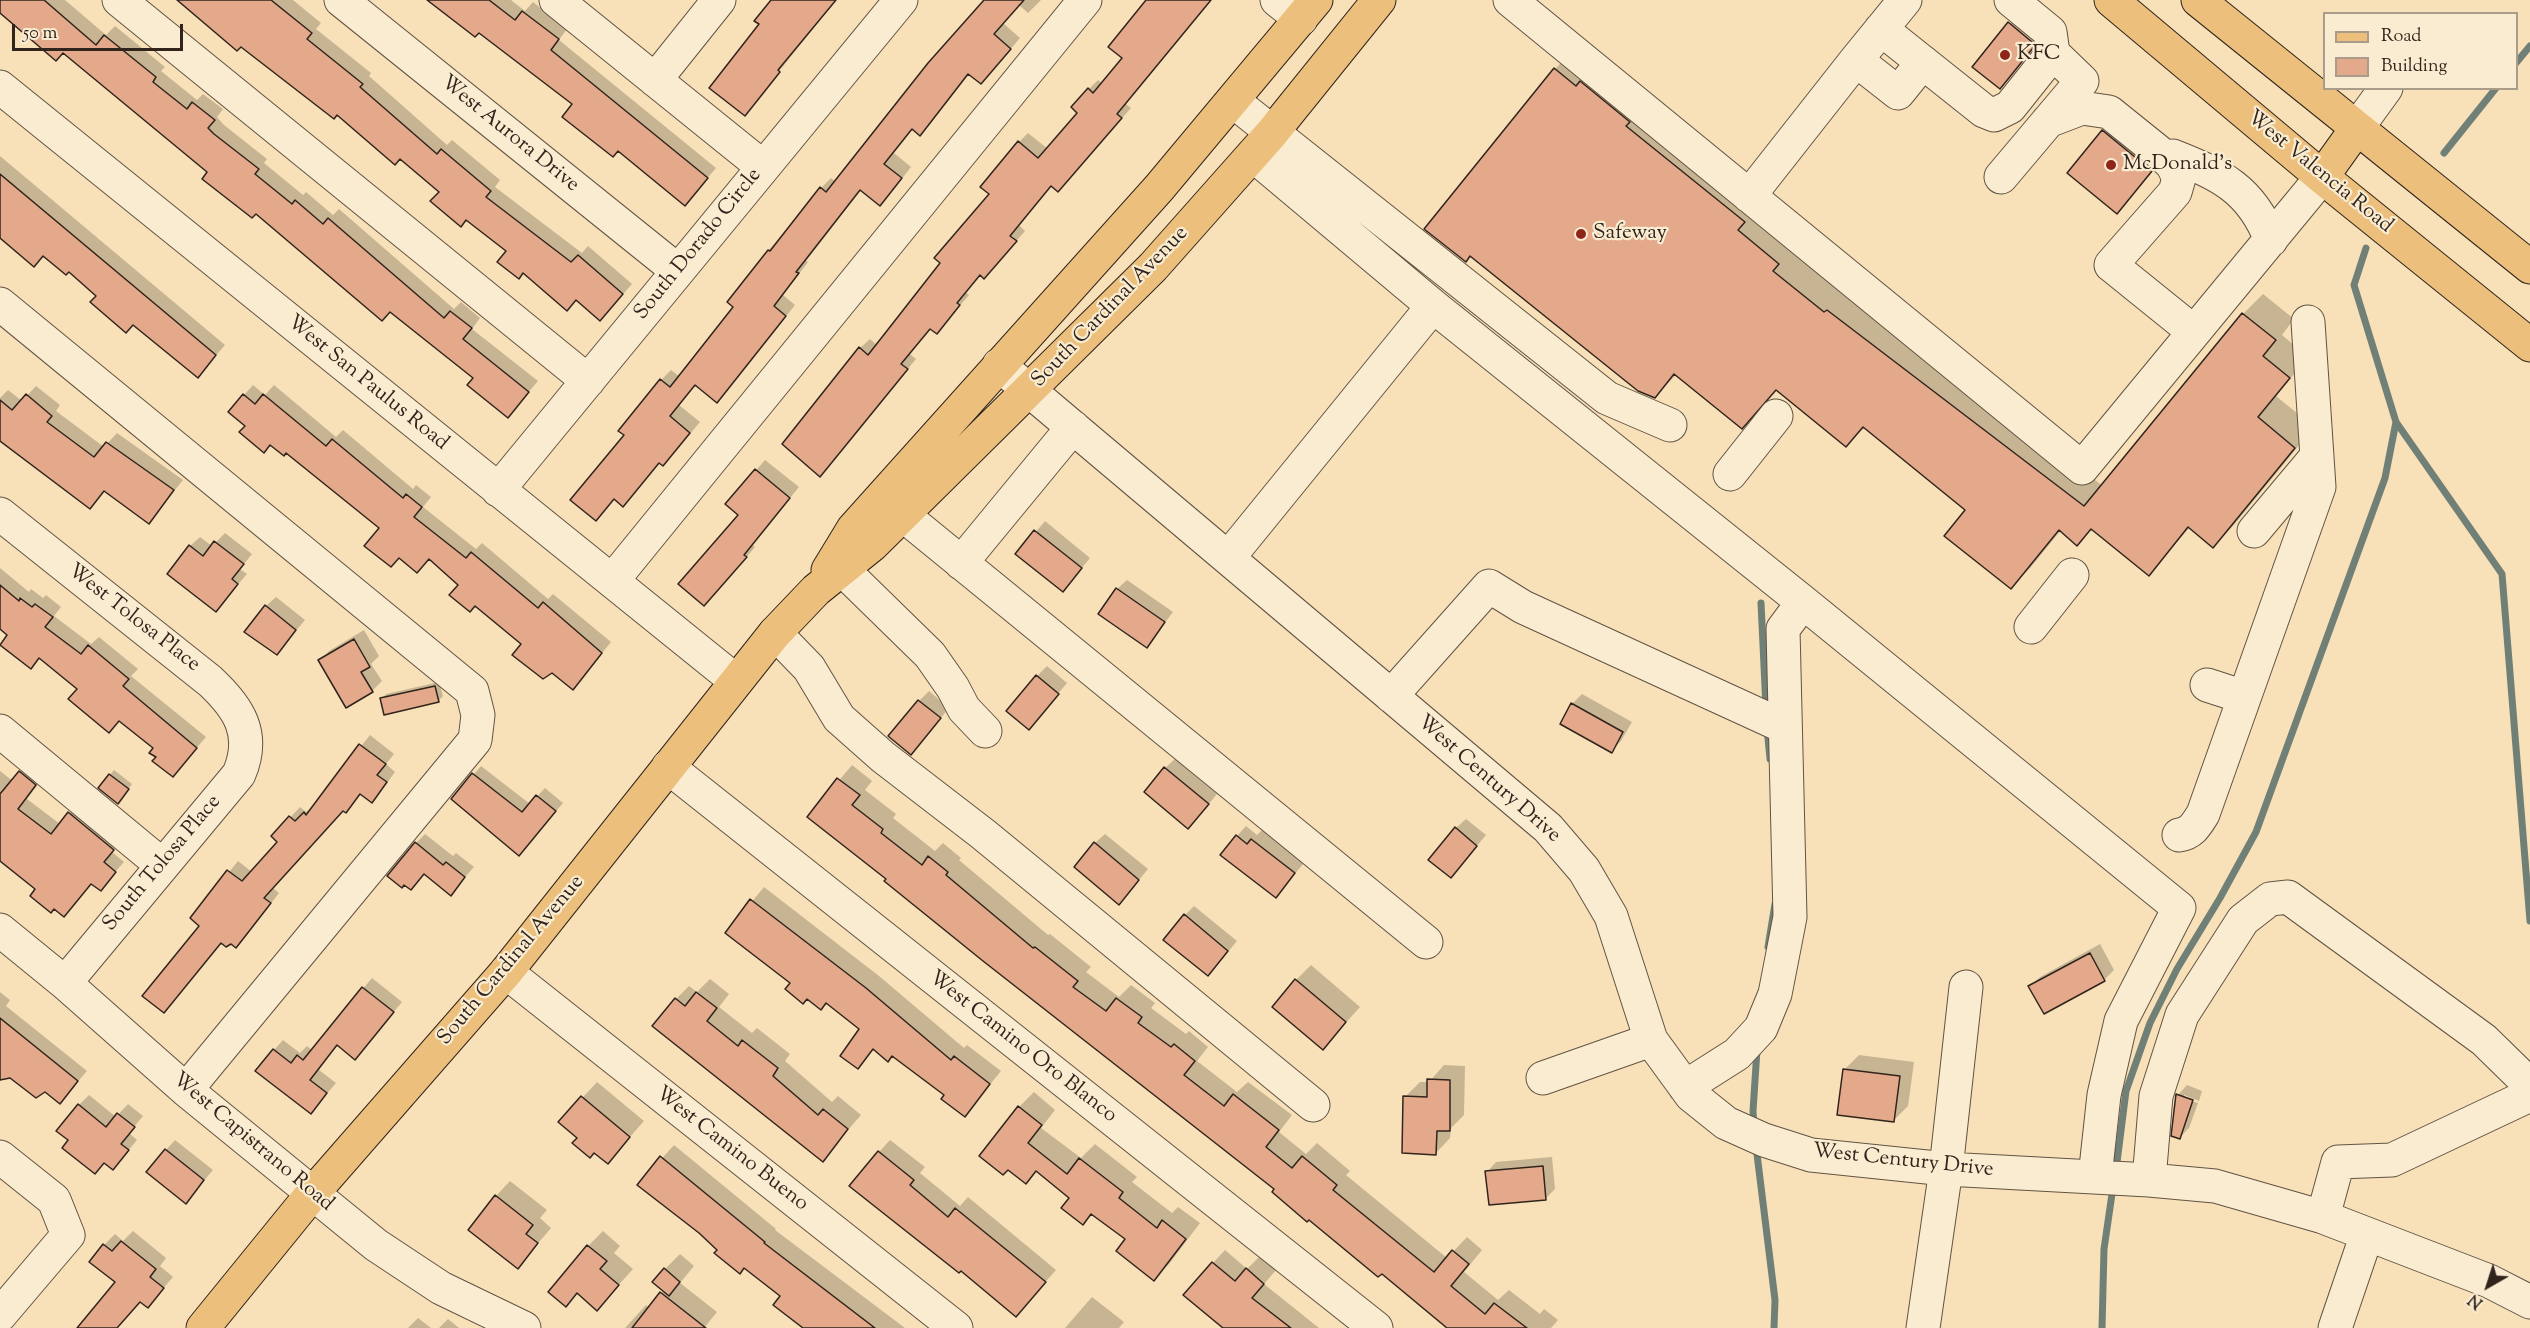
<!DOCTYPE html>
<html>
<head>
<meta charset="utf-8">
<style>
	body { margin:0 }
	#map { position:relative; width:2530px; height:1328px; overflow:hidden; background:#f8e1b8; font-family:"Sorts Mill Goudy",serif }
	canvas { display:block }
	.legend { position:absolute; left:2323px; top:12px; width:195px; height:78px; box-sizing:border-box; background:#faecd1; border:2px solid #a99c89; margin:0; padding:8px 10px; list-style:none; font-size:18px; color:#30241d }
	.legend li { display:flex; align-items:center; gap:12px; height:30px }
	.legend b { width:30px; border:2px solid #a99c89 }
	.north { position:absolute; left:2458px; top:1256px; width:60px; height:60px; -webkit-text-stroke:4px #faecd1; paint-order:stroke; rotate:219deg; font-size:16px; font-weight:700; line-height:24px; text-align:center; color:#30241d }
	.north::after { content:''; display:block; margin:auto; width:21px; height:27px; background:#30241d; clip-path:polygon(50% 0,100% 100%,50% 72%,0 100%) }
	.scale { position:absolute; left:12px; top:24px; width:171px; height:27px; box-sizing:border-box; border:3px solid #30241d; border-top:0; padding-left:8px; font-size:18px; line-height:21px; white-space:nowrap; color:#30241d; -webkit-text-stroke:4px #faecd1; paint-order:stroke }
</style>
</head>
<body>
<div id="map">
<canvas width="2530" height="1328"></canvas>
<ul class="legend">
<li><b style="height:8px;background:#ecc07c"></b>Road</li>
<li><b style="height:16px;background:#e3a98a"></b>Building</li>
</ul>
<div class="north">N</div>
<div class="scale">50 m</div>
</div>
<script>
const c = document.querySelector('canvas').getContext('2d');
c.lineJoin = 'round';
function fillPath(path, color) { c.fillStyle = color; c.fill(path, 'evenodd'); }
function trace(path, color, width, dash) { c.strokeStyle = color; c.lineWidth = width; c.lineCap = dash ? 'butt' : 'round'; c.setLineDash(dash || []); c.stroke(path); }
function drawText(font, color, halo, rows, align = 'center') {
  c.font = font + ' "Sorts Mill Goudy",serif'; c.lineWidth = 4.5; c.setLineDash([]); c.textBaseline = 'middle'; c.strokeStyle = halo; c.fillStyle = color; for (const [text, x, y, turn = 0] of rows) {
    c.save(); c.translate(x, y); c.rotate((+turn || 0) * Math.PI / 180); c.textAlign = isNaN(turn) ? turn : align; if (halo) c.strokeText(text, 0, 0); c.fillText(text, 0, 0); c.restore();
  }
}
const shadow = new Path2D(`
	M0,0H65L106,35L115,26L165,67L161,71L197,100L203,94L223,109L217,117L224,125L267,159L264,163L303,195L306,192L333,215L339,209L454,309L461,302L480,318L472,329L538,381L508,416L475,378L209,172L63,52L0,11Z
	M187,0H293L321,23L316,29L371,73L369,76L447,145L452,140L500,180L495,187L582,253L588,246L632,284L610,309L577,299L567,309L508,251L467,219L441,191L401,157L337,113Z
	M435,0H511L525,11L533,2L567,29L559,40L716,168L685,204L575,104Z
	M773,0H836L745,114L761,24Z
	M986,0H1041L1028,13L1019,5L1003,23L1020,38L991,72L970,73L930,124L920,134L913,128L894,153L911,167L890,194L880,204L861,190L806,261L808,262L783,295L795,305L727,391L717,401L696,384L679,405L700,422L673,454L663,464L660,462L633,494L626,435L661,380L671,370L680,377L736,307L769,250L821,188L831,178L836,182Z
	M1148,0H1211L1126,104L1131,108L1068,180L1052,185L1019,225L1025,231L994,267L981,273L965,292L969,295L937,332L931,328L910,354L916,359L820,475L860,348L870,339L877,345L942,263L991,194L1019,142L1028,133L1048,149L1079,112L1089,89L1098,80L1103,84L1124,58Z
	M2019,13L2042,37L2000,87L1974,67Z
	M1575,49L1847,291L2103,486L2243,314L2263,294L2294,319L2282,335L2308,357L2276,396L2314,427L2233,526L2213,546L2190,527L2149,574L2092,528L2077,544L2061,530L2030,568L2010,587L1967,510L1865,427L1846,445L1777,389L1742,427L1677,374L1655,396L1555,69Z
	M2118,117L2166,156L2117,212L2103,131Z
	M0,156L225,345L198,376L98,296L0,208Z
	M253,385L265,395L274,385L336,437L343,430L413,489L416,485L431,497L423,507L476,549L482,543L548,599L553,594L611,642L582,678L552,671L430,558L417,571L381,527L287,451L247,425L244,395Z
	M36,386L60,405L56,411L104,447L117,433L183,480L149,522L105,490L90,507L0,438V398L8,390L22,401Z
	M765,460L799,487L752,544L755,547L714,595L740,515L727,504Z
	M1045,521L1090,558L1072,580L1017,554Z
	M225,533L252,554L240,569L247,574L216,610L190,546L200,537L212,546Z
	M0,568L29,592L31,589L43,598L46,595L61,607L54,616L91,644L99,637L138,669L131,676L206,737L173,775L155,748L41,657L31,667L9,634L0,627Z
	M1127,580L1173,612L1147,646L1117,589Z
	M276,597L305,620L277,653L266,606Z
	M364,630L379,656L371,664L382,681L372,691L320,661L329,651Z
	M1047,666L1067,683L1038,718L1037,676Z
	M439,682L443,696L438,701L382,699L386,694Z
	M929,691L949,708L920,743L919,701Z
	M1582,694L1632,722L1621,741L1611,751L1572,704Z
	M370,735L394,754L386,764L395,772L381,791L371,801L361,793L346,811L343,810L273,888L279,893L246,936L236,946L231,942L222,941L164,1011L201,925L192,918L238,861L252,872L279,841L273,836L300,807L306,812L315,805Z
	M1175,759L1217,794L1197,818L1165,768Z
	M29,762L45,775L27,799L60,824L79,803L123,840L112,852L124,862L100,889L92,883L64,915L37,889L0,859V771L13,781Z
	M852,765L872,781L865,790L896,814L893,818L935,851L943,843L961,858L959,860L1048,935L1050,934L1091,967L1086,972L1119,997L1131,985L1155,1003L1151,1008L1186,1034L1189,1031L1208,1047L1197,1061L1237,1092L1248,1082L1292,1115L1279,1132L1306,1154L1317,1143L1350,1171L1346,1175L1447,1258L1467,1237L1482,1250L1464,1272L1498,1300L1509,1290L1540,1314L1544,1309L1558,1320L1551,1328H1447L1382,1272L1309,1218L1276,1189L809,816Z
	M481,766L530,804L545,788L563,803L527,846L453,799Z
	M114,770L132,784L122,798L100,787Z
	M1466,819L1486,835L1460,866L1456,828Z
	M1246,826L1257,835L1262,830L1304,863L1276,896L1237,836Z
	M425,834L453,856L456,853L474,867L450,894L425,873L411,888L416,843Z
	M1105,834L1148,869L1128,893L1095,843Z
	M764,887L879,976L964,1048L967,1045L1001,1071L965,1115L946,1095L893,1054L874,1049L857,1067L862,1029L827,1002L792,983L727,932Z
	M1194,906L1237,941L1217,965L1185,915Z
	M2100,944L2114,970L2105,979L2044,1012L2030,987L2040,977Z
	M1311,965L1360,1007L1323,1048L1296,980Z
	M372,978L402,1002L355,1058L338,1044L319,1070L336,1083L311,1112L274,1050L283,1040L300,1053L307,1046L312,1050Z
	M710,979L729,994L719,1007L752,1033L757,1028L790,1054L785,1061L832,1102L838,1096L861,1115L822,1160L676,999L689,986L697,992Z
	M0,992L10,1000L6,1006L87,1071L60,1102L46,1090L10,1076L0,1078Z
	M1859,1055L1914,1062L1908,1106L1893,1121L1844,1070Z
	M1444,1065L1465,1066L1464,1115L1451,1128L1450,1138L1436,1153L1405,1097L1420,1082H1429Z
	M597,1082L644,1121L608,1162L560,1122Z
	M2187,1085L2202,1091L2199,1101L2184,1095V1099L2198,1103L2189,1128L2179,1138L2178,1095Z
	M1034,1092L1055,1110L1041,1128L1081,1158L1095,1144L1137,1177L1132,1182L1172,1213L1178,1207L1200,1223L1169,1264L1154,1279L1127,1239L1093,1213L1083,1223L1072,1198L1038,1170L1026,1182L1019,1107Z
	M89,1095L116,1117L128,1104L143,1116L129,1133L137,1140L122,1158L105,1162L70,1140L79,1105Z
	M175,1140L213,1170L186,1202L166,1150Z
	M890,1140L925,1167L920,1173L960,1206L968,1197L1056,1270L1016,1315L879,1152Z
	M674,1145L776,1229L775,1230L905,1328H804L782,1295L719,1250L639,1184Z
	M1552,1157L1555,1189L1546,1198L1487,1172L1496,1162Z
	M510,1181L547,1210L540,1218L551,1228L518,1267L496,1196Z
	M133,1231L166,1258L160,1266L173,1277L148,1306L140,1301L117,1328H78L117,1282L104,1245L115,1234L123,1241Z
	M603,1231L620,1246L614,1253L633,1269L597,1309L578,1292L566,1305L588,1246Z
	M1225,1250L1247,1269L1259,1257L1276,1270L1264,1284L1319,1328H1225L1213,1263Z
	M680,1254L694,1266L680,1283L717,1312L704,1328H625L646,1305L649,1308L664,1290L665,1269Z
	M1092,1297L1124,1322L1119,1328H1065Z
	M418,1318L431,1328H408Z
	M448,1319L459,1328H439Z`);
const stream = new Path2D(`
	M2516,63L2530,46
	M2444,153L2496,88
	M2366,248L2354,285L2396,422L2502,574L2530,921
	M1761,603L1766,708
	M1767,728L1770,759
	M1768,947L1775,904
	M1754,1126L1753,1111L1757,1050
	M1756,1146L1775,1300L1774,1328
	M2116,1170L2126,1091L2150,1023L2177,969L2220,898L2256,832L2385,478L2396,422
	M2102,1328L2104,1249L2113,1187`);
const building = new Path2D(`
	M0,0H44L96,45L104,35L156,77L153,82L187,109L192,102L215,120L208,128L214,134L259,169L255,174L292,204L295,200L323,224L328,218L444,318L450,311L472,328L463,339L529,392L508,418L467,385L473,378L390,312L382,321L256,214L252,218L202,179L207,172L63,53L56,61L0,13Z
	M177,0H271L312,33L307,39L363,84L360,87L437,154L441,149L491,191L486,197L571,262L578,255L623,294L600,321L576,300L567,311L523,273L519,279L497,262L506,251L466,220L461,227L430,201L439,192L400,159L395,165L337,115L334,119L241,47L237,51Z
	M427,0H489L515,20L522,11L559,39L551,50L708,178L685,206L618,151L613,157L562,117L572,104L479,33L475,37Z
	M771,0H836L778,70L780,72L745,116L709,88L759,24L754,21Z
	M984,0H1024L994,34L1011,49L981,84L968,74L920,136L912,129L884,164L902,178L880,206L860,190L796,272L799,273L774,306L786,316L717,403L695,385L670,416L690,433L663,466L659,463L623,507L614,499L596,521L570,500L624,435L618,431L660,379L670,387L733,307L727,302L768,250L770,251L820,187L826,192L928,63Z
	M1146,0H1211L1117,114L1122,118L1058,192L1051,186L1010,236L1017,241L984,279L980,275L957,303L960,305L937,334L930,329L901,364L908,369L820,477L782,444L859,347L868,355L940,263L934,258L989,194L980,187L1018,141L1038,158L1077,113L1071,107L1088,88L1093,93L1122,58L1108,47Z
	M2008,22L2032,42L2033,48L2000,89L1972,67Z
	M1554,68L1576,86L1580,81L1630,122L1626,126L1745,222L1738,230L1779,264L1773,271L1824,312L1827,310L2084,506L2242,313L2276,340L2263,356L2290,378L2258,417L2295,448L2213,548L2188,527L2149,576L2091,529L2077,546L2059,530L2011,589L1944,536L1965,510L1863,427L1846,447L1776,390L1742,429L1674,374L1655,398L1638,391L1470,256L1466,262L1424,229Z
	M2102,130L2152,171L2117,214L2067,173Z
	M0,174L216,355L198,378L133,325L126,333L90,302L96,296L69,272L66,275L43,256L34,267L0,238Z
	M26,394L52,416L47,422L94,457L106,442L174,490L149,524L104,491L90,509L0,441V400L12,410Z
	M243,394L255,404L263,394L326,446L332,439L403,498L406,494L422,507L414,517L466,558L471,552L538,608L543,602L602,653L573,690L552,673L543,679L512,655L521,644L475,606L470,612L449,595L458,585L429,559L417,573L399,558L391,567L364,546L379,528L286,453L284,456L270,445L264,453L239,432L245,426L228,412Z
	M755,469L790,498L744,555L747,557L704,606L678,584L738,515L725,504Z
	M1034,530L1082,568L1063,592L1015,554Z
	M214,541L244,564L232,579L238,584L216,612L167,574L189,545L203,556Z
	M0,585L19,601L20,598L32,607L35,604L53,617L45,627L81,654L88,645L129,679L123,686L197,748L173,777L152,761L156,757L149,753L153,748L119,721L109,733L68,699L77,689L39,658L31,669L0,645L7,635L0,629Z
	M1116,588L1165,622L1147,648L1098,614Z
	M265,605L296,630L277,655L244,632Z
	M354,639L370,667L361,672L373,692L346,708L318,660Z
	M1036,675L1059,694L1029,730L1006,711Z
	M435,686L439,702L384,715L380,698Z
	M918,700L941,718L911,755L888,736Z
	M1571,703L1623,732L1612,753L1560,724Z
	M359,744L386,764L377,775L387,782L372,803L360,794L346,813L343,811L264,898L271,903L236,948L231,944L226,947L221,943L164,1013L142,996L199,926L190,918L227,870L242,881L277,842L271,836L289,816L295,821L304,812L306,815Z
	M1164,767L1209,804L1188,829L1144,792Z
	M19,771L36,785L18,809L51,834L68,812L114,850L104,862L116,872L101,891L91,884L64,917L54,909L51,913L30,896L35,889L0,861V794Z
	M472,773L522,812L536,795L556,811L519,856L451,799Z
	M109,774L129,789L118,804L98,788Z
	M837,778L860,795L852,805L883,829L881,833L922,865L928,856L948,872L946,875L1033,948L1035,947L1078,981L1073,987L1106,1011L1116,998L1142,1017L1138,1023L1171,1047L1174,1044L1195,1061L1184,1075L1224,1106L1233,1094L1279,1130L1266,1147L1292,1168L1302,1156L1337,1185L1333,1190L1434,1272L1452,1250L1469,1264L1451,1286L1485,1314L1494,1303L1527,1328H1447L1382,1274L1378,1277L1309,1220L1307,1222L1272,1192L1274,1189L983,961L884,881L886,879L807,817Z
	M1455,827L1477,846L1451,878L1428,860Z
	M1236,835L1247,844L1251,839L1295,873L1276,898L1220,855Z
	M415,842L443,865L446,862L465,877L451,896L424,874L411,890L404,885L402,888L387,876Z
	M1094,842L1139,880L1119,905L1074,867Z
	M750,899L866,988L951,1060L954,1056L990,1084L965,1117L941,1099L944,1095L892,1056L888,1062L873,1049L858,1069L840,1056L859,1029L826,1003L821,1010L807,999L803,1004L785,989L790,983L725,933Z
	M1184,914L1228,951L1208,976L1163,940Z
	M2090,953L2105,981L2044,1014L2028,986Z
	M1295,979L1346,1022L1323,1050L1272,1007Z
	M362,987L394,1012L355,1060L337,1045L310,1080L327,1093L311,1114L255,1071L273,1049L291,1063L297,1055L303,1060Z
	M696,992L717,1008L707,1021L738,1046L742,1040L778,1068L773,1076L818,1115L823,1109L848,1129L823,1162L652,1026L675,998L685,1006Z
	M0,1018L78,1081L60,1104L45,1092L36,1098L10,1078L0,1080Z
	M1843,1069L1900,1076L1894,1122L1837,1115Z
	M1427,1079L1450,1080V1131H1437L1436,1155L1402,1153L1403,1096L1427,1097Z
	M2176,1094L2193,1100L2180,1139L2171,1136Z
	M581,1096L630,1137L608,1164L594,1153L590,1158L572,1143L577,1138L558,1122Z
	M78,1104L106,1127L117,1113L135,1127L121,1144L129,1150L113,1170L104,1163L95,1174L62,1148L68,1140L56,1131Z
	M1018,1106L1042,1125L1028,1143L1067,1174L1079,1158L1123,1192L1119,1198L1157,1228L1162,1220L1186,1239L1154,1281L1116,1251L1125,1239L1091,1214L1083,1225L1061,1208L1069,1198L1036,1171L1026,1184L1008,1170L1003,1175L979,1156Z
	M165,1149L204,1180L186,1204L146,1172Z
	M878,1151L914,1180L910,1185L948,1217L955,1208L1046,1282L1016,1317L961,1271L959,1273L849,1186Z
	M660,1156L765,1242L764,1243L875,1328H803L773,1305L780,1296L744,1268L740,1274L714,1253L717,1250L699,1233L637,1185Z
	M1543,1166L1546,1200L1489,1205L1485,1171Z
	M495,1195L533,1225L526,1234L538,1243L518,1269L468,1230Z
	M121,1241L156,1269L150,1277L164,1288L148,1308L140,1302L117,1328H77L115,1282L89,1262L103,1244L112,1251Z
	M587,1245L607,1261L600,1269L619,1285L597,1311L577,1293L566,1307L548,1292Z
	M1212,1262L1235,1281L1246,1268L1264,1284L1252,1298L1291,1328H1223L1183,1295Z
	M664,1268L680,1282L669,1296L652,1282Z
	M660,1292L706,1328H632Z`);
const minor = new Path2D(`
	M119,0L588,381
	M341,0L678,271
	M556,0L763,167
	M1277,0L1301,19
	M1510,0L2082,468L2322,177
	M1905,0L1856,60L1898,93L1923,62
	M1881,29L1984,111L1994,115L2010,107L2053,53
	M655,80L719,0
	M0,87L736,681
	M1233,101L1607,398L1670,425
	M2048,121L2082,108L2109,112L2160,153L2172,164L2179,178L2175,192L2111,265L2194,332
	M2357,128L2386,88
	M1253,155L1433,306L1803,602L2179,908L2121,1021L2104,1095L2095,1177
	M2173,156C2221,175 2251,189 2271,240
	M2001,177L2082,81L2053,53L2050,32L2011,0
	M1749,196L1856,60
	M0,304L472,691L478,715L475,740L186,1090
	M999,365L1548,828L1584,870L1611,916L1651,1040L1691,1095L1726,1123L1764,1140L1811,1155L1946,1169L2149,1180L2215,1186L2323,1217L2489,1281L2530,1302
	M1730,474L1776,416
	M498,490L901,0
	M0,514L210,681C239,708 256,734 239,774L65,983
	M903,515L1426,942
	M2254,531L2317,456
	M1228,558L1433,306
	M961,563L1073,427
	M841,568L930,655L953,688L964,709L985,731
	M612,581L1085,0
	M2031,627L2072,575
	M775,633L809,668L839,718L883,757L983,834L1313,1105
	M2207,685L2244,697
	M1391,696L1489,586L1523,607L1785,727
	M0,731L162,865
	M668,767L1376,1328
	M2179,835C2192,833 2196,825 2203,814L2319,487L2308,322
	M0,930L65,983L186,1090L376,1245L441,1288L524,1328
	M506,972L956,1328
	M1543,1078L1651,1040
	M1685,1087L1737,1054L1761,1028L1775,994L1790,917L1783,629L1803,602
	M0,1157L54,1200L68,1235L0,1315
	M2149,1180L2156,1096L2182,1015L2243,920L2270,899L2288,897L2484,1040L2530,1085
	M2323,1217L2338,1162L2392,1160L2530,1095
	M1923,1328L1946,1169L1966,987
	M2335,1328L2367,1234`);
const major = new Path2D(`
	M2111,0L2322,177L2530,345
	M2198,0L2530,267
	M2322,177L2357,128
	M828,570L853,529L1159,188L1316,0
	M203,1328L312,1194L506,972L775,633L816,590L872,545L1153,267L1271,134L1379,0`);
const markers = [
	[2005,55,6,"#8f2418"],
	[2111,165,6,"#8f2418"],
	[1581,234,6,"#8f2418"]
];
const poiNames = [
	["KFC",2017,55],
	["McDonald's",2123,165],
	["Safeway",1593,234]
];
const streetNames = [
	["West Aurora Drive",509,135,39],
	["West Valencia Road",2319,173,39],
	["South Dorado Circle",699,245,-51],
	["South Cardinal Avenue",1111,308,-46],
	["West San Paulus Road",367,384,39],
	["West Tolosa Place",133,619,38],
	["West Century Drive",1488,780,41],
	["South Tolosa Place",163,864,-50],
	["South Cardinal Avenue",512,961,-50],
	["West Camino Oro Blanco",1022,1048,38],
	["West Capistrano Road",252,1143,40],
	["West Camino Bueno",731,1150,38],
	["West Century Drive",1903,1162,6]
];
fillPath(shadow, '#0003');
trace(stream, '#718077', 7);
fillPath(building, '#e3a98a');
trace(building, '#30241d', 1.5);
trace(minor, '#625344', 35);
trace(major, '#30241d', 35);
trace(minor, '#faecd1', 33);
trace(major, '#ecc07c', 33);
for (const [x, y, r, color] of markers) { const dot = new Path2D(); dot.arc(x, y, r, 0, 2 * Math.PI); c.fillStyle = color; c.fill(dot); trace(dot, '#faecd1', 2); }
drawText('21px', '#30241d', '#faecd1', poiNames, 'left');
drawText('21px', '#30241d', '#faecd1', streetNames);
</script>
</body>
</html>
